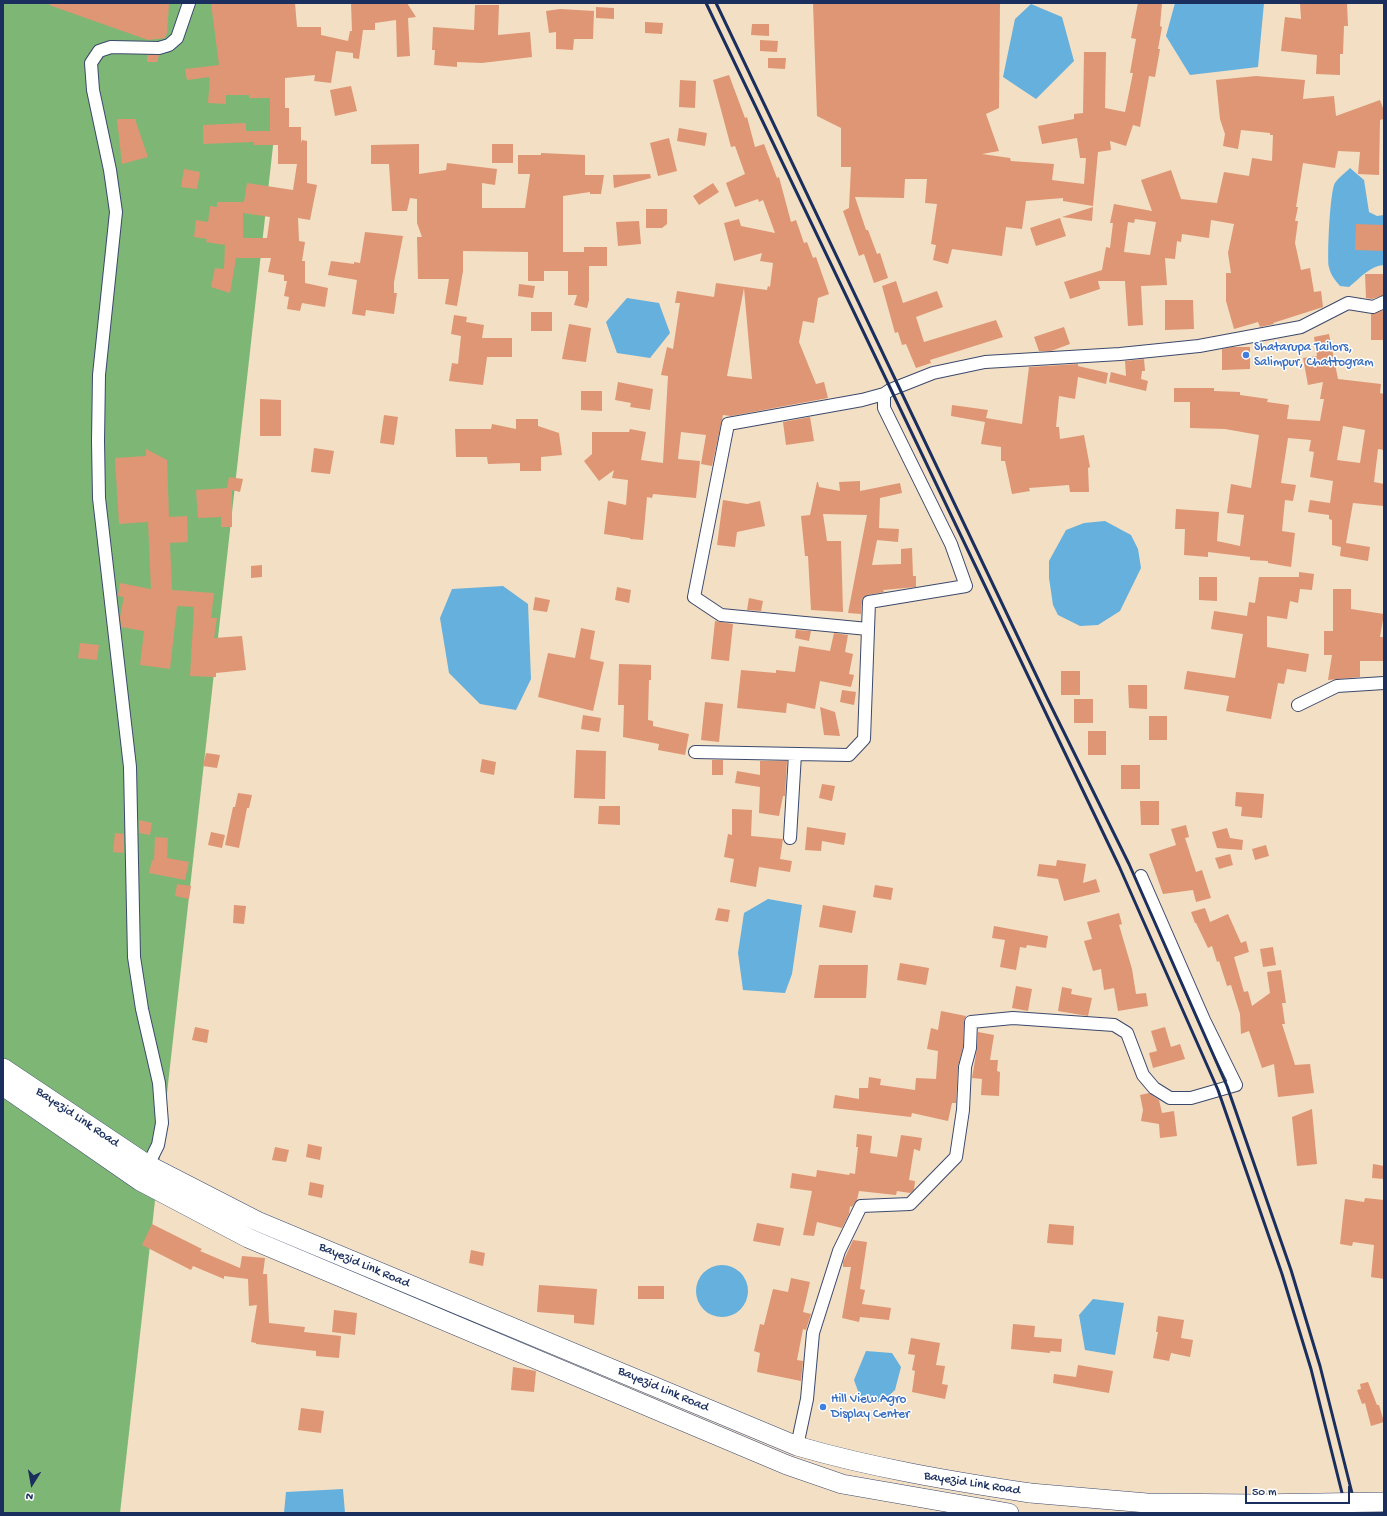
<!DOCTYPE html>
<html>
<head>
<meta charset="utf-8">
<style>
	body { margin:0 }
	#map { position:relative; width:1387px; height:1516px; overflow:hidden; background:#f3dfc3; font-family:"Gochi Hand",sans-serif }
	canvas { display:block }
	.frame { position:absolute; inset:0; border:4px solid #1b2f5e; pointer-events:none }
	.north { position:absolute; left:12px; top:1464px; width:40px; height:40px; -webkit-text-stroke:3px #fff; paint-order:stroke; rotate:191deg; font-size:11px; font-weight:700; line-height:16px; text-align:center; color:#1b2f5e }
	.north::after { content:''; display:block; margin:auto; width:14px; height:18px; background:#1b2f5e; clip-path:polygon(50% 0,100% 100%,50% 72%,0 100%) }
	.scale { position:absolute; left:1245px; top:1486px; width:105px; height:18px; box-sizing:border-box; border:2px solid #1b2f5e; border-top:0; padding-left:5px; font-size:12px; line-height:14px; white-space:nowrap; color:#1b2f5e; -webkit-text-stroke:3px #fff; paint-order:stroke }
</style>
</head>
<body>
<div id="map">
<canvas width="1387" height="1516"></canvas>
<div class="frame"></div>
<div class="north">N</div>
<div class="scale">50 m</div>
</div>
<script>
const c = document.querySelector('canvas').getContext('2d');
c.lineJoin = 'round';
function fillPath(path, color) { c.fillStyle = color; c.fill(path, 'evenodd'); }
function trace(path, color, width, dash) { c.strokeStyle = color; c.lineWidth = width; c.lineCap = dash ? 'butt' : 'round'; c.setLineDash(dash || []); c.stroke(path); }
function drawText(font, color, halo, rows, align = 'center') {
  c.font = font + ' "Gochi Hand",sans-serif'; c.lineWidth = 3; c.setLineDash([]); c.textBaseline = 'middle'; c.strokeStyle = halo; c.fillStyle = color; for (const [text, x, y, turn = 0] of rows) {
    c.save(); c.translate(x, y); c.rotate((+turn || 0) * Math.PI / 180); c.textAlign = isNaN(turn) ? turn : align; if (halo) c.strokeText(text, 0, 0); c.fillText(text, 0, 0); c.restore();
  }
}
const forest = new Path2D(`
	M3,3H289L120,1513H3Z`);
const water = new Path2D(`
	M1175,3H1264L1258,67L1190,75L1166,36Z
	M1031,4L1062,17L1074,61L1036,99L1003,77L1015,19Z
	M1350,168L1364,180L1369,212L1377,216L1384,215V265C1370,266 1360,278 1349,287L1340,286C1335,280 1330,274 1329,267C1327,258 1330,190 1335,183C1338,178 1345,173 1350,168Z
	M627,298L659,303L670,333L650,358L617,353L606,322Z
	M1105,521L1131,535L1138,549L1141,568L1120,611L1098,625L1080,626L1058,615L1053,605L1049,578V561L1066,530L1084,523Z
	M503,586L528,604L531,679L516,710L480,704L449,673L440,618L452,589Z
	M768,899L802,905L792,974L785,993L743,990L738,953L744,913Z
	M696 1291a26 26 0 1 1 52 0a26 26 0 1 1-52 0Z
	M1093,1299L1124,1303L1115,1355L1085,1350L1079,1315Z
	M866,1351L892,1353L901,1367L895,1390L882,1402H862L854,1380Z
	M343,1489L345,1513H284L286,1492Z`);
const building = new Path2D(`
	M50,3H169L167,33L165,38L148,40L49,5Z
	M211,3H295L297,27H321V35L348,41L350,31H352L351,3H407L416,17L408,18L410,56L397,57L396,20L375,23V30H363L359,59L353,58V53L336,51L331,83L314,81L315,75L285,78V108H289V127H301V143L302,140L307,141V183L317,185L310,220L298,218L299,241L305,242L302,261H305V283L328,288L325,307L302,303L300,311L287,309L289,297L284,296L287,281H284V275L268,272L271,258H236L230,293L211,287L215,268L224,269L225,245L206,242L207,239L194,237L196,220L208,222L210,206L217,207V202H244L247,183L293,190L297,164H278V145H254V142L203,144V125L246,123V131H270V98H249V95H226V104L208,103L210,77L187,80L185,69L219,65ZM243,213L270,217L267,238H243Z
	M813,3H1000L999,108L986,114L999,151L982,154L1010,158L1011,161L1054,164L1052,180L1084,184L1086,158H1080L1077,138L1042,144L1038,126L1074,119V114L1083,113L1084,52H1106L1105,108L1125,112L1133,73H1130L1136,39L1131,38L1138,3H1162L1160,26L1162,27L1158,49H1160L1155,77L1149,76L1140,127L1133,125L1126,146L1110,141L1111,150L1098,152L1093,206L1063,201V198L1026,201L1022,229L1006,227L1002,256L952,249L948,264L933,260L936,245L931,244L937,204L925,203L927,179H905L904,198L855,197L866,230H868L877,254L880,253L888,278L874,283L864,254L859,256L843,211L849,208L851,167H841V128L817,116Z
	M1300,3H1347L1348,26H1344L1343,54H1340V75L1316,74L1317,55L1281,51L1285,17L1301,19Z
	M475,5H499L498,35L530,32L532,57L482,63L457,62V67L434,65L435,50H432L433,27L474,30Z
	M596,7L614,8V19L596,18Z
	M560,9L594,11L593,39H574L573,50L556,49V32L549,33L546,11Z
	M645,22L663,23L662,34L645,33Z
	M752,24H769V36L751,35Z
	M760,40L778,41L777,52L760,51Z
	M147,55H159L157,62H147Z
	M768,58H786L785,69L768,68Z
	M729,75L745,118L747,117L755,147L764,144L777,178L779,177L791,222L796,220L804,243L807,242L813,258L816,257L829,294L818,298L814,323L803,321L799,342L816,384L824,382L828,398L731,416L723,415L712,466L701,464L706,435L681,432L678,459L700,461L696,498L653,494L652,498L647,497L643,540L630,539V538L604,534L608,501L626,505L628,480L612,478L614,470L599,481L584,461L592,454V432H629L630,429L646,432L641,460L663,463L668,376L661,375L667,347L673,349L680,303H675L677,291L714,297L716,283L767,290L768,286L770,287L773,263L760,261L762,253L734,261L724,223L739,219L741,226L775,233L763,200L759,202L758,199L735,207L726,183L745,174L735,146L731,147L713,80ZM744,288L752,379L727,376Z
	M1256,76L1305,80L1303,99L1334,96L1336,116L1380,100L1384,111V119L1380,120L1379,175L1358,174L1360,152L1338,151L1335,168L1303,163L1296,207H1298L1295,221H1298L1295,243L1301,270L1310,268L1314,292L1321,291L1323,307L1273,323L1274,324L1260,327L1258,322L1234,329L1226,301V273H1231L1228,253L1234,224L1211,220L1209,238L1182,234L1181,242L1177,241L1175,259L1165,258L1167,285L1141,286L1143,325L1128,326L1125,281H1098L1100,289L1070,299L1064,282L1102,270L1106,247L1110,248L1113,223H1110L1114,204L1152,211L1141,180L1171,170L1181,199L1217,203L1224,172L1249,176L1252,158L1272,161L1273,135H1270V133L1241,130L1238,149L1223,146L1225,134L1220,119L1216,80ZM1135,219L1156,222L1150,255L1124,252L1128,222L1134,223Z
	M680,80L696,81L695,108L679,107Z
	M351,86L357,111L335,116L330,90Z
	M117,119H135L148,157L122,164Z
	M679,128L707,133L705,146L677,141Z
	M669,138L677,171L658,176L650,143Z
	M419,144V174L446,170L447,163L497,169L495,185L482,183V208H525L530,174H518V155H541V153L585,155V175H604L601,194H590V192L563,196V252H584V247H607V266H589V300L587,308L574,305L577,295H568V271H544V281H528V252L463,251V271L457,306L445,304L449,279H418L417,237H422L417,223V199L410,198L407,211H392L389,164H371V145Z
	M492,144H513V163H492Z
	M184,169L200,172L197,189L181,187Z
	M650,174L651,178L614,188L613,175Z
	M713,183L719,192L699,205L693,196Z
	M1093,207L1092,221L1062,217Z
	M646,209H667V224L662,228H646Z
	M1060,218L1066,236L1036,246L1030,228Z
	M639,221L641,244L618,246L616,222Z
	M1356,224L1384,225V251L1355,250Z
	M365,232L403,236L394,282V293H397L394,314L366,310L365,316L352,314L357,280L328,275L331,261L354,264V262L360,263Z
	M1365,274H1384V295L1372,299L1366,298Z
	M896,281L903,303L937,291L943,307L916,317L924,342L996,320L1003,337L930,360L931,363L916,368L906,344L902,345L898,332L895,333L882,286Z
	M519,284L535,286L533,298L518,296Z
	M1165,300H1193L1194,329L1165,330Z
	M1384,310V340H1371V314Z
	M531,312H552V331H531Z
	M454,315L467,317L466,322L484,325L482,338H512V357H487L483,385L449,381L452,363L458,364L461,336L451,334Z
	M569,324L591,328L586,362L562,359Z
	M1064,327L1070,344L1051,351H1039L1034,337Z
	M1329,334L1338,379L1381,384L1380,393L1384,394V450L1378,449L1374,482L1384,484V506L1353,503L1346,543L1370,547L1368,561L1340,556L1341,547L1332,545V520L1329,519V515L1308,512L1310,500L1330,503L1333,481L1310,477L1314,452L1309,451L1311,440L1288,438L1281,483L1296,485L1293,501L1285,500L1282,531L1295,533L1291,567L1268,563V561L1250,560V557L1208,552V557L1184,555L1185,529H1175L1176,509L1219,512L1217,541L1240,546L1244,515L1227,513L1231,484L1251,488L1259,435L1225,429L1190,428V402H1174V388H1214V391L1240,392V395L1268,399L1267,402L1289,405L1287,419L1320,421L1324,399H1320L1323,382L1308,385L1303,358L1317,356L1314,337ZM1343,426L1365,430L1360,463L1337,460Z
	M1232,347H1250V369L1222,370V349Z
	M1144,359L1145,371H1142L1141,379L1148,381L1146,391L1109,382L1111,372L1126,376L1125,361Z
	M1078,364V366L1108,373L1106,384L1078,377L1075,399L1059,396L1056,427H1059L1060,439L1084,435L1090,467L1088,468L1089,492H1070L1069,485L1029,488L1030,491L1012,494L1005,461H1001V447L981,444L985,422L951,416L952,405L988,410L986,418L1022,424L1029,367Z
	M618,382L653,389L650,410L630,407L631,403L615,400Z
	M581,391H602V411L581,410Z
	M260,399L281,400V436H260Z
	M384,415L398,417L394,445L380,443Z
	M810,417L814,441L786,445L783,422Z
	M516,419H538V426L559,433L562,455L541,457V471H520V463L488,464L487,457H456L455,429H491L492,424L516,429Z
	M314,448L334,451L330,474L311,472Z
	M146,449L167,460L169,517L187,516L188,542L170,543L172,590L214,593L211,618H217L214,638L242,636L246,670L216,673V677L190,676L194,607L177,606L170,669L140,665L144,631L121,627L120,617L124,597L118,596L120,583L151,589L148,522L119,524L115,458L146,456Z
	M229,477L243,479L240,492L232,490V527H221V517L198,518L196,490L227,488Z
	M860,481V491L900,483L902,493L880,498L879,528L899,529L898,542L877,540L872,565L901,564V549L912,548L913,576H916V587L883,590L884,592L867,595L862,599L861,614L848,613L867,515L823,514L827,541H841L843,612L811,610L808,556H805L801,516L810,515L817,482H818L819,487L840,491L839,482Z
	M723,500L747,504L760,501L765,526L737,532L735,547L717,545Z
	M262,565V577L251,578V566Z
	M1299,572L1314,574L1312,590L1300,589L1298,603L1290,601L1287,619L1267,616V647L1309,654L1306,672L1287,669L1284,684L1278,683L1271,719L1226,711L1229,696L1184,689L1187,671L1235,678L1243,634L1211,629L1214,611L1247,616L1249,602L1255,603L1259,577H1299Z
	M1199,577H1217V601L1199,600Z
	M617,587L631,590L629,603L615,600Z
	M1333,589H1351V609L1384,614L1380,637H1384V661H1360V677L1328,680L1332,655H1324V631H1333Z
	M535,597L550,600L547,612L533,610Z
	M749,598L763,601L761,611L747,610Z
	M715,621L733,624L729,661L711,659Z
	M581,628L595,631L590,659L604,662L593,711L538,697L548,653L575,658Z
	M796,630L811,631L809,641L795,638Z
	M834,633L848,635L845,652L853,654L849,674L854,675L851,687L820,681L815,709L787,703L786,713L737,708L741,670L776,673V670L795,672L799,646L830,651Z
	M80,643L99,645L97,660L78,658Z
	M619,664L651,665V680H649L648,720L653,721V726L689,734L685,755L658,750L659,744L623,737L624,705H618Z
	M1061,671H1080V695H1061Z
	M1128,685H1147V709L1129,708Z
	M842,690L856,692L854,705L840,702Z
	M1074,699H1093V723H1074Z
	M705,702L723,704L719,742L701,740Z
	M820,707L835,712L840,736L824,735Z
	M583,715L601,718L599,732L581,729Z
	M1149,716H1167V740H1149Z
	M1088,731H1106V755H1088Z
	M576,750L606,751L605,799L574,798Z
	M206,753L220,755L217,768L203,766Z
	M482,759L496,762L494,775L480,772Z
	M712,760H723V775H712Z
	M760,761H787L785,796H783L779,816L759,813L760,787L735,783L737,771L760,775Z
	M1121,765H1140V789H1121Z
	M822,784L835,786L832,801L819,798Z
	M1236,792L1264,794L1262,818L1241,816L1242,807L1235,806Z
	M238,793L252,795L249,808H247L239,848L225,845L233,807H235Z
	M1140,801H1159V825H1141Z
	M599,806H620V825L598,824Z
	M732,809L752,810L751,836L783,839L780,859L792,861L790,872L759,867L756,887L730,882L734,859L724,857L728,834L732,835Z
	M139,820L152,823L150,835L139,833Z
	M1186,825L1189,837L1185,838L1196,872L1202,870L1211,898L1196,902L1193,890L1163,894L1149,854L1176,845L1171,829Z
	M807,827L846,833L844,845L822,841L821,851L805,850Z
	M1227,828L1230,838L1243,840L1242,850L1217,848L1212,832Z
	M211,832L225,835L222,848L208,845Z
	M115,833L124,834V853L113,852Z
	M155,837L168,838L167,858L189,862L185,880L149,873L152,860L154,861Z
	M1266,845L1269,856L1255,860L1252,849Z
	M1230,854L1233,865L1219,869L1215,858Z
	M1057,860L1086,864L1083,883L1096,879L1100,892L1064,901L1058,879L1037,876L1039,864L1056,866Z
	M177,884L191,886L189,899L175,896Z
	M875,885L893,888L891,900L873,897Z
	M234,905L246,906L244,924L233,923Z
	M823,905L856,911L852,933L819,927Z
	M718,908L730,910L728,922L715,920Z
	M1205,908L1210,922L1228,914L1241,943L1246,941L1249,952L1234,957L1244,992L1248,991L1252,1006L1270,993L1267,972L1281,970L1286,1003H1282L1285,1024H1282L1295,1065L1310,1064L1314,1093L1278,1097L1274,1064L1262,1068L1249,1031L1241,1034L1240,1014L1231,985L1227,986L1219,961L1217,962L1212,946L1208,948L1196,923H1195L1191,912Z
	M1119,913L1122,924L1119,925L1132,969L1136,994L1146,993L1148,1006L1118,1011L1114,988L1104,990L1101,969L1093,971L1084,941L1092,939L1087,922Z
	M994,926L1048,936L1046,948L1027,945L1026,948L1020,947L1016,970L1000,967L1005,940L992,938Z
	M1273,947L1276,965L1263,967L1260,949Z
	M900,963L929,968L926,985L897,980Z
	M819,965H868L866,998H814Z
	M1016,986L1032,989L1028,1011L1012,1008Z
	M1062,987L1072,989L1071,994L1092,998L1088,1016L1058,1011Z
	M941,1011L966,1016L964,1021L963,1047L958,1066L956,1103H952L948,1121L912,1113L911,1117L833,1108L835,1095L859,1099V1088H868L869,1077L881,1079L880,1085L915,1090L916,1078L936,1079L938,1051L927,1049L931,1028L938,1030Z
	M195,1027L209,1030L207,1043L192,1040Z
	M1165,1027L1171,1047L1180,1044L1185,1059L1153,1068L1149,1053L1157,1051L1151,1031Z
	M978,1032L994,1035L990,1060H998L997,1071L1000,1072L999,1096L981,1095L982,1079L972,1078L977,1048Z
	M1149,1093L1159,1100L1162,1113L1174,1111L1177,1136L1160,1138L1159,1124L1141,1121L1143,1110L1140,1095Z
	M1312,1109L1317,1164L1297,1166L1292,1117Z
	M857,1134L872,1136L870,1153L897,1157L901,1135L922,1138L920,1151L914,1149L909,1180L915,1181L914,1190L910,1193L897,1191L896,1195L859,1191L857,1200L852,1207L850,1206L849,1214L842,1228L817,1222L814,1236L803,1235L812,1191L790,1188L792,1173L816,1177L817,1170L849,1175L850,1173L855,1174L858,1147H856Z
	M308,1144L322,1147L320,1160L306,1157Z
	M275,1147L289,1150L286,1162L272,1160Z
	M1373,1164L1384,1166V1179L1372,1178Z
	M310,1182L324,1185L322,1198L308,1195Z
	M1365,1198L1384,1200V1279L1371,1277L1374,1245L1353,1242L1352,1246L1340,1244L1345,1199L1364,1202Z
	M757,1223L784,1228L780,1246L753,1241Z
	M152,1224L202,1249L200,1251L240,1268L242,1256L265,1258L263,1274H267L269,1323L305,1327L304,1332L341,1336L339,1358L316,1356V1351L256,1344V1343L251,1342L257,1305L249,1306L248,1279L224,1276V1279L193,1266L191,1270L142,1245Z
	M1049,1224L1074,1226L1073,1245L1047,1243Z
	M853,1240L867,1242L860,1289L865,1290L862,1304L891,1308L889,1320L860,1317L859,1322L842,1318L851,1267H843V1262Z
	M471,1250L485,1253L483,1266L469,1263Z
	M791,1278L810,1282L803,1312L811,1314L806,1330L803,1329L797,1360L803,1361L801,1381L757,1372L760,1353L754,1351L760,1324L764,1325L773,1289L788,1292Z
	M539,1285L597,1289L594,1325L574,1323V1315L537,1312Z
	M638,1286H664V1299H638Z
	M334,1310L357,1313L355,1335L332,1332Z
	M1158,1316L1184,1320L1181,1338L1193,1340L1190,1357L1171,1353L1169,1361L1153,1358L1158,1332H1156Z
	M1013,1324L1035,1326L1034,1337L1062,1339L1061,1352L1050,1351V1353L1011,1349Z
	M911,1338L940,1343L936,1365L945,1366L942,1384L948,1385L945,1399L912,1392L915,1371L912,1370L915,1355L908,1354Z
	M1078,1365L1113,1371L1109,1393L1053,1383L1054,1374L1076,1377Z
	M513,1367L536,1371L534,1392L511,1390Z
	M1368,1382L1377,1405H1379L1384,1422L1371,1426L1365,1403L1362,1404L1357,1390L1361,1389L1360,1384Z
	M301,1408L324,1411L321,1433L298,1430Z`);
const street = new Path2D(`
	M868,629L721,615L694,597L728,424L862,400L884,394
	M1298,705L1337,686L1384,683
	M695,752L849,755L864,739L869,602L966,586L951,544L884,408V394L890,390L933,373L985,362L1120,354L1199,346L1301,327L1348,303L1373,307L1384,302
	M790,838L795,754
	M148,1165L158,1145L162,1123L159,1083L142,1009L134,957L130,767L99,498L98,441L99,375L116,212L110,170L93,90L91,63L99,51L111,47L159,48L169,45L177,38L189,3
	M797,1446L807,1399L813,1333L839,1251L861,1206L910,1204L956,1157L963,1110L965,1067L970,1048L971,1022L1013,1018L1114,1025L1127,1033L1143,1075L1154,1088L1170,1098H1191L1236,1085L1204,1020L1141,876`);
const primary = new Path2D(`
	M3,1068L148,1165L257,1221L797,1446C873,1468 951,1481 1030,1493
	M3,1086L140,1181L248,1238L787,1465L842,1484L1009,1513`);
const rail = new Path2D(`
	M706,3L1119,866L1218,1090L1282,1274L1311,1369L1347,1513
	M716,3L1047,698L1129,864L1227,1086L1291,1270L1320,1366L1357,1513`);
const primaryBridge = new Path2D(`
	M1030,1493L1147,1503L1255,1504L1384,1502`);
const markers = [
	[1246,355,4,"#3f7fe0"],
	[823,1407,4,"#3f7fe0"]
];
const shopNames = [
	["Shatarupa Tailors,",1254,348],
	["Salimpur, Chattogram",1254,363],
	["Hill View Agro",831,1400],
	["Display Center",831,1415]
];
const streetNames = [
	["Bayezid Link Road",77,1118,34],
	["Bayezid Link Road",364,1266,23],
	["Bayezid Link Road",663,1390,23],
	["Bayezid Link Road",972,1484,9]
];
fillPath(forest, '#7eb775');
fillPath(water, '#65b0dd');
fillPath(building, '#de9675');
trace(street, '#3b496d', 14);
trace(primary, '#3b496d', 20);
trace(street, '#fff', 12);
trace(primary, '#fff', 19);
trace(rail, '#1b2f5e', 3);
trace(primaryBridge, '#3b496d', 20, []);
trace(primaryBridge, '#fff', 19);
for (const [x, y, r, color] of markers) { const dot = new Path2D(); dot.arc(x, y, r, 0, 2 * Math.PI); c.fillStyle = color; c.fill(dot); trace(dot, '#fff', 1.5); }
drawText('13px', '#366cbe', '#fff', shopNames, 'left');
drawText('13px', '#1b2f5e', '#fff', streetNames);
</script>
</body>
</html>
